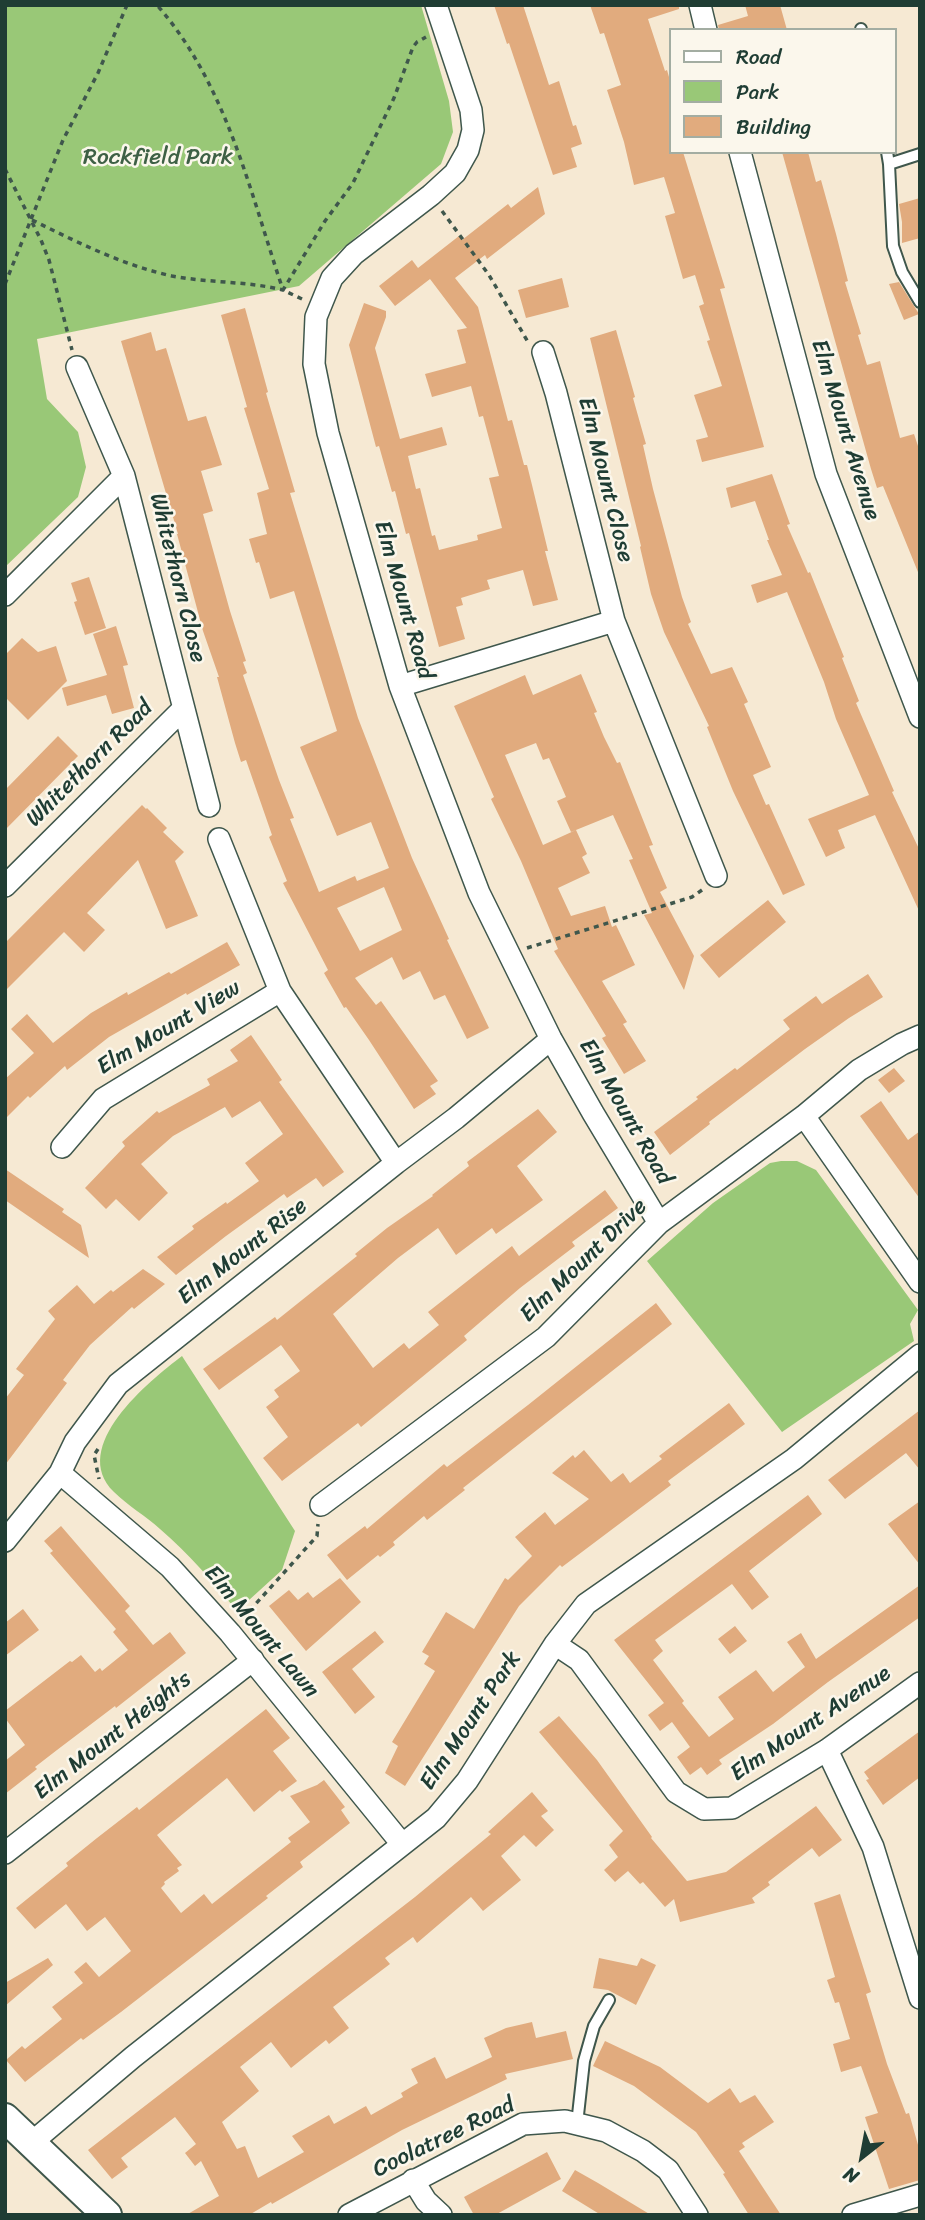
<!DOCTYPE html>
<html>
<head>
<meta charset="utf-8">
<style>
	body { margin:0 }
	#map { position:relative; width:925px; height:2220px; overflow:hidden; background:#f6e9d3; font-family:Sriracha,sans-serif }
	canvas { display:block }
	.frame { position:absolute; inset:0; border:7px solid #1f3d34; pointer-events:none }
	.legend { position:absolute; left:669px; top:28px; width:228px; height:126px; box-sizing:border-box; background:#fbf7ec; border:2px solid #a3ada2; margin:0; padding:9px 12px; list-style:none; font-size:21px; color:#1f3d34 }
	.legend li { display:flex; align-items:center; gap:14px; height:35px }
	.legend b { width:35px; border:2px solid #a3ada2 }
	.north { position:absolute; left:827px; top:2122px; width:70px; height:70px; -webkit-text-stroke:5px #fbf7ec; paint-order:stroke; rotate:211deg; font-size:19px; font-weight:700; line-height:28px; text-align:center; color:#1f3d34 }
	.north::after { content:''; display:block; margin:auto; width:24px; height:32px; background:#1f3d34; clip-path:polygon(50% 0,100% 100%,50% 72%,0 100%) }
</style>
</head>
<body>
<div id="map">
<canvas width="925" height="2220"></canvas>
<div class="frame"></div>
<ul class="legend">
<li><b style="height:9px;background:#fff"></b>Road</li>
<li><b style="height:19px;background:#99c877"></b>Park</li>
<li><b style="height:19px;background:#e1ab7e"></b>Building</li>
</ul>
<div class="north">N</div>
</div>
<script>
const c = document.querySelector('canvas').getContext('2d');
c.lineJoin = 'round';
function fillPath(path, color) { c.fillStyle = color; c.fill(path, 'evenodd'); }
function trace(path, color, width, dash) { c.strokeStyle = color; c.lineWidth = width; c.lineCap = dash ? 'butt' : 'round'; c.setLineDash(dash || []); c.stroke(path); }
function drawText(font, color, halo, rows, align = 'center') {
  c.font = font + ' Sriracha,sans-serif'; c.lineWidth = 5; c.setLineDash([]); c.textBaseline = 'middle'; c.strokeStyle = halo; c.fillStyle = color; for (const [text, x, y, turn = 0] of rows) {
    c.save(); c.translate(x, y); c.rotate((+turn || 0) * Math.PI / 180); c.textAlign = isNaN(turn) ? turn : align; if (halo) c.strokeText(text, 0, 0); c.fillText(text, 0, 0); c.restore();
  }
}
const green = new Path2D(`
	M5,5H421L449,101L453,132L441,164L299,286L37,339L47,399L78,432L86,467L78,497L5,567Z
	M781,1161H797L816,1170L918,1310L910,1324L914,1341L782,1432L647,1261L713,1203L770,1163Z
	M182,1356L295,1531L282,1570L237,1611C213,1582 189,1554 160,1529C146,1516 128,1506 114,1492C68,1447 149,1381 182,1356Z`);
const building = new Path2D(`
	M494,5H523L549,85L559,81L573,126L576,125L582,144L571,148L577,167L553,175L509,43L507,44Z
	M590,5H679V9L648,19L665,71L667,70L671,84V152H683L725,288L720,289L764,447L702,462L696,440L708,437L694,395L722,386L707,341L710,340L699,306L704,304L695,275L683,279L665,216L675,213L664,177L634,185L624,142L607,90L621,85L604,33L600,34Z
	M745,5H780L787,30H719L718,25L748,16Z
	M782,152H808L816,182L821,180L836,234L848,281L845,282L861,334L858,335L867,365L880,361L900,438L914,434L920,452V577L883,486L877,488L871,469Z
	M538,187L545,214L487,259L485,255L455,278L478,307L508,421L512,420L524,465H527L532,485L548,551H545L558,600L533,606L523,570L487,580L490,589L461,598L463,605L456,607L465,639L439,647L409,533L406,534L395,491L392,492L379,446L376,447L349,345L364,303L386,311V317L375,348L400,439L442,427L447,445L408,456L416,489L420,488L432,536L435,535L439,550L478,540L477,535L502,528L489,478L499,476L483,416L479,417L471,386L432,397L425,374L466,363L457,330L467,328L430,279L395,306L379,286L412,260L418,268L459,236L462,240L508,204L511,208Z
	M920,198V238L902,243V222L899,204Z
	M562,278L569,307L526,318L518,290Z
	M899,282L919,314L904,320L889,284Z
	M245,308L268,392L266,393L295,492L290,493L358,718L412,858L449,939L447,940L489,1028L467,1039L445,995L434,1000L420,971L403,980L392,957L355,978L376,1005L381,1001L438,1081L430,1086L436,1094L414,1109L369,1040L346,1007L344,1008L324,973L328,970L283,883L287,881L269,837L272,835L246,760L241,762L235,743L217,677H219L203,631L177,534H178L121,341L151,332L156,351L166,348L188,421L206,416L222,465L201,471L213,511L203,514L230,611L246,661L243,662L247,673L243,675L279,780L294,818L290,819L319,892L355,876L357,881L389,868L371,822L337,836L300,747L337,731L294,591L270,599L259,562L256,563L249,539L267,534L257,493L269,489L244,408L247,407L221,315ZM384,887L402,930L360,951L337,908Z
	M616,330L635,397L633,398L646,444L643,445L653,489L682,597L691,622L688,624L711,674L732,667L748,702L744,704L771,767L753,775L766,805L769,804L805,885L783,895L733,791L707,727L709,726L664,632L651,594L640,547L641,546L590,338Z
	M772,474L790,524L787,525L808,573L810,572L844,657L842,658L859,701L856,703L894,791L892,792L920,851V913L875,815L838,830L845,848L826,857L808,819L869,795L836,719L824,682L787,592L757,603L751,585L782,575L767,540H769L755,501L731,508L726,488Z
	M89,577L106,628L85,635L74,602L77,601L71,583Z
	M116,626L128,665L123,666L134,708L112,714L106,695L67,706L62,688L107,675L93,634Z
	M22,638L38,652L56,646L67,681L28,720L5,697V655Z
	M581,674L597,712L594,713L604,737L617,763L620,762L653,845L649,846L667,888L660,892L694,956L684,990L644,915L652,913L629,860L633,859L613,815L571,832L557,801L566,797L549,758L543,760L536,743L505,755L543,845L576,830L587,854L582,857L590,873L558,888L571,916L605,906L612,927L616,925L635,965L602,981L627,1022L623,1024L646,1061L624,1074L602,1038L606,1036L554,951L558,949L521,861L491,799L494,797L454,706L525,675L533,695Z
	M58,736L78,756L5,830V790Z
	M142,805L146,809L147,808L167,828L163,832L184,852L175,861L198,916L166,929L138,860L87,913L105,930L84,952L64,932L5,991V943Z
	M768,900L786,922L719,978L700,955Z
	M227,942L240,965L187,995L186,993L109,1037L67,1070L65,1066L30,1098L28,1096L5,1119V1079L34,1053L11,1029L27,1014L53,1043L91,1013L127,992L128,995L169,972L171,974Z
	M868,974L883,997L849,1018L805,1049L709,1122L710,1124L670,1155L654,1132L698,1099L696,1097L735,1068L737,1070L790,1029L783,1020L816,996L822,1004Z
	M251,1035L282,1080L279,1082L344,1172L323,1187L316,1178L287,1198L284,1194L226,1236L176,1275L157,1257L194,1229L192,1226L226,1202L227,1204L259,1181L245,1163L283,1134L260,1101L232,1118L225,1107L173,1136L141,1164L168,1193L139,1221L116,1199L106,1209L85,1188L125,1146L122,1142L157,1111L159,1113L210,1085L207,1079L238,1061L230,1050Z
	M894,1068L905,1081L889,1093L878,1080Z
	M881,1101L908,1140L920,1131V1199L860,1116Z
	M538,1109L557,1132L517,1166L543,1200L496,1234L492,1228L456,1255L438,1228L398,1258L333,1314L373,1368L404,1343L409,1349L439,1325L428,1312L512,1246L519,1256L605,1190L618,1208L572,1242L575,1246L520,1288L464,1336L467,1340L393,1401L361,1427L358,1423L282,1481L263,1458L288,1437L266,1407L279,1397L274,1390L300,1371L281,1345L219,1390L203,1369L275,1317L277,1320L357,1256L355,1254L387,1228L433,1196L432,1195L469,1166L467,1162Z
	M5,1169L64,1209L62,1212L81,1225L89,1258L5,1200Z
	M143,1269L165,1284L134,1309L132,1307L90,1345L63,1380L67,1383L5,1465V1399L24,1375L16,1369L55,1319L48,1311L77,1285L94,1304L111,1290L113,1292Z
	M656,1303L672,1324L463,1488L465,1490L427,1520L424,1516L393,1542L395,1545L380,1557L378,1555L347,1580L327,1555L365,1526L367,1529L444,1464L447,1467L528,1405Z
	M729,1403L745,1424L668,1481L671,1485L562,1567L560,1565L519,1606L405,1786L385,1773L398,1746L392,1742L435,1671L424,1664L429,1656L422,1652L446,1612L474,1629L505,1578L508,1580L532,1556L515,1537L545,1512L555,1525L589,1499L552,1473L573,1455L575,1458L584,1450L611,1482L623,1473L630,1483L662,1459L659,1456Z
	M920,1410V1470L906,1453L845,1499L828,1480Z
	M808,1495L822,1514L749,1571L769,1597L752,1610L732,1584L655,1640L663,1651L653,1660L684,1701L682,1703L709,1737L734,1719L718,1697L756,1670L773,1692L805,1667L787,1642L801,1633L816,1659L920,1585V1617L828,1682L773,1724L719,1760L722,1764L707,1775L701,1767L690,1775L677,1757L690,1747L672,1722L660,1731L648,1715L664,1703L614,1640Z
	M920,1501V1565L888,1524Z
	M61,1526L130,1606L125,1611L153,1645L170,1632L186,1653L116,1708L115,1706L57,1750L35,1767L37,1769L5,1794V1761L25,1745L5,1718V1711L70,1661L72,1662L81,1655L95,1672L100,1668L102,1671L128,1650L113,1632L116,1629L50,1553L53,1551L44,1541Z
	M340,1578L361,1602L306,1651L269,1606L289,1590L298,1600L308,1592L313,1598Z
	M23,1609L39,1630L5,1656V1623Z
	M735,1626L747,1641L730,1654L718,1639Z
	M375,1631L384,1642L352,1669L375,1697L355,1714L322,1672Z
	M266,1709L290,1738L273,1751L297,1781L282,1792L280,1790L254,1812L227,1778L157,1835L182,1865L177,1868L179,1871L164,1882L165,1884L161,1888L181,1913L204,1894L212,1904L291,1842L288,1838L310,1822L290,1796L317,1785L324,1780L345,1807L341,1810L350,1823L300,1862L303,1867L266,1896L268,1898L121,2012L83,2040L81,2038L25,2082L6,2060L22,2046L25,2049L62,2019L52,2007L83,1983L74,1972L86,1962L99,1977L131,1951L105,1917L87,1931L66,1904L35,1929L16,1908L68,1866L66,1863L97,1838L137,1807L139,1810Z
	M559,1716L597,1760L652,1837L651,1838L687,1881L726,1872L816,1806L842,1840L819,1857L812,1848L768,1882L770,1885L752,1898L755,1903L680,1922L674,1899L665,1907L643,1882L640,1884L628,1871L615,1882L604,1870L618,1857L609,1845L623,1831L539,1732Z
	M920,1731V1777L883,1805L866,1780L869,1779L864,1772Z
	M532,1792L548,1811L541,1816L554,1830L536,1847L524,1835L501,1856L521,1880L483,1911L471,1897L417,1943L413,1937L385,1958L390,1964L333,2007L349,2028L329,2044L326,2040L291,2068L271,2042L240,2067L259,2091L222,2122L237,2149L245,2146L258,2178L304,2152L292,2136L329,2115L334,2124L366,2106L371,2115L403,2097L401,2093L418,2083L411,2069L435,2057L446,2079L492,2057L484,2038L506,2028L532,2022L536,2038L566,2031L573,2059L505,2074L507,2079L402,2130L272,2204L271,2202L249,2215H186L219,2196L201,2161L195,2166L185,2153L196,2144L175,2117L121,2158L128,2167L112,2179L88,2150L415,1897L491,1834L488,1832Z
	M840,1894L871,1992L866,1994L887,2064L906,2114L909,2113L920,2152V2180L889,2189L865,2117L878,2113L861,2066L841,2072L833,2044L850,2039L839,2002L835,2003L827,1980L835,1977L814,1903Z
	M48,1958L53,1965L5,2006V1983Z
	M599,1958L637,1966L641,1958L656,1965L636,2005L608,1990L593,1988Z
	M605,2041L660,2067L708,2103L730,2088L740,2103L755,2095L774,2122L742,2143L745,2147L739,2151L781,2215H749L723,2174L725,2173L696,2132L634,2086L593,2066Z
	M547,2152L561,2179L495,2215H474L464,2197Z
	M575,2170L598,2183L651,2215H601L562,2191Z`);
const path = new Path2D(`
	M5,169L41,240L49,260L72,350
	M442,211L489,275L528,342
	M32,220C77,242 122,265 172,276C209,283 247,281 283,290C250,192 227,85 157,5
	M5,284L63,140L98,73L127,5
	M302,299L283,290L325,221L353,183L394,98L413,47L417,42L426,37
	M527,948L692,897L702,890
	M98,1449L94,1455L99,1479
	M243,1618L317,1536L318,1524`);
const lane = new Path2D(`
	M861,29V30
	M887,152L889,164L893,246L902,272L920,302
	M889,164L920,154
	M577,2124L584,2061L594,2026L609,2000`);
const street = new Path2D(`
	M436,5L471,110L473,130L468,150L455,173L431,195L354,254L332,278L316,317L314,364L328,433L400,686L479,893L551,1039L593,1113L659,1223
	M700,5L706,30
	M740,152L826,474L920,717
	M543,352L556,393L614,621L716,876
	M77,367L124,476L209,806
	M5,595L124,476
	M400,686L614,621
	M219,839L280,991L396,1163
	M5,886L183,709
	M804,1116L920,1282
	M62,1147L103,1099L280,991
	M60,1473L170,1567L230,1633L402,1844
	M321,1505L546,1337L659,1223L804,1116L859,1070L902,1044L920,1036
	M5,1541L60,1473L75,1442L118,1384L396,1163L456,1118L551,1039
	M555,1644L579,1660L676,1792L704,1809L732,1808L827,1750L920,1683
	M827,1750L873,1847L920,1998
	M5,1853L253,1660
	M30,2144L133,2057L436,1818L467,1781L555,1644L586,1604L794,1459L920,1355
	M413,2180L426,2201L441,2215
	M349,2215L523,2124L565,2121L606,2131L643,2151L668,2170L697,2215
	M853,2215L920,2195`);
const secondary = new Path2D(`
	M5,2118L107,2215`);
const parkNames = [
	["Rockfield Park",158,158]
];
const streetNames = [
	["Elm Mount Avenue",845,430,73],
	["Elm Mount Close",605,480,76],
	["Whitethorn Close",177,578,76],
	["Elm Mount Road",403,600,74],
	["Whitethorn Road",90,764,-45],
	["Elm Mount View",169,1028,-31],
	["Elm Mount Road",625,1112,60],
	["Elm Mount Rise",243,1252,-38],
	["Elm Mount Drive",584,1261,-44],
	["Elm Mount Lawn",261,1632,50],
	["Elm Mount Park",471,1721,-56],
	["Elm Mount Avenue",811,1724,-34],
	["Elm Mount Heights",113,1736,-38],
	["Coolatree Road",444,2138,-26]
];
fillPath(green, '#99c877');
fillPath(building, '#e1ab7e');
trace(lane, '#3f574c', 14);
trace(street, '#3f574c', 24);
trace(secondary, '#3f574c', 32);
trace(path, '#3f574c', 3.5, [5, 5]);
trace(lane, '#fff', 10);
trace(street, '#fff', 21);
trace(secondary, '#fff', 28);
drawText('23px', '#3e6045', '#fbf7ec', parkNames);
drawText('23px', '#1f3d34', '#fbf7ec', streetNames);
</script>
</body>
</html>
